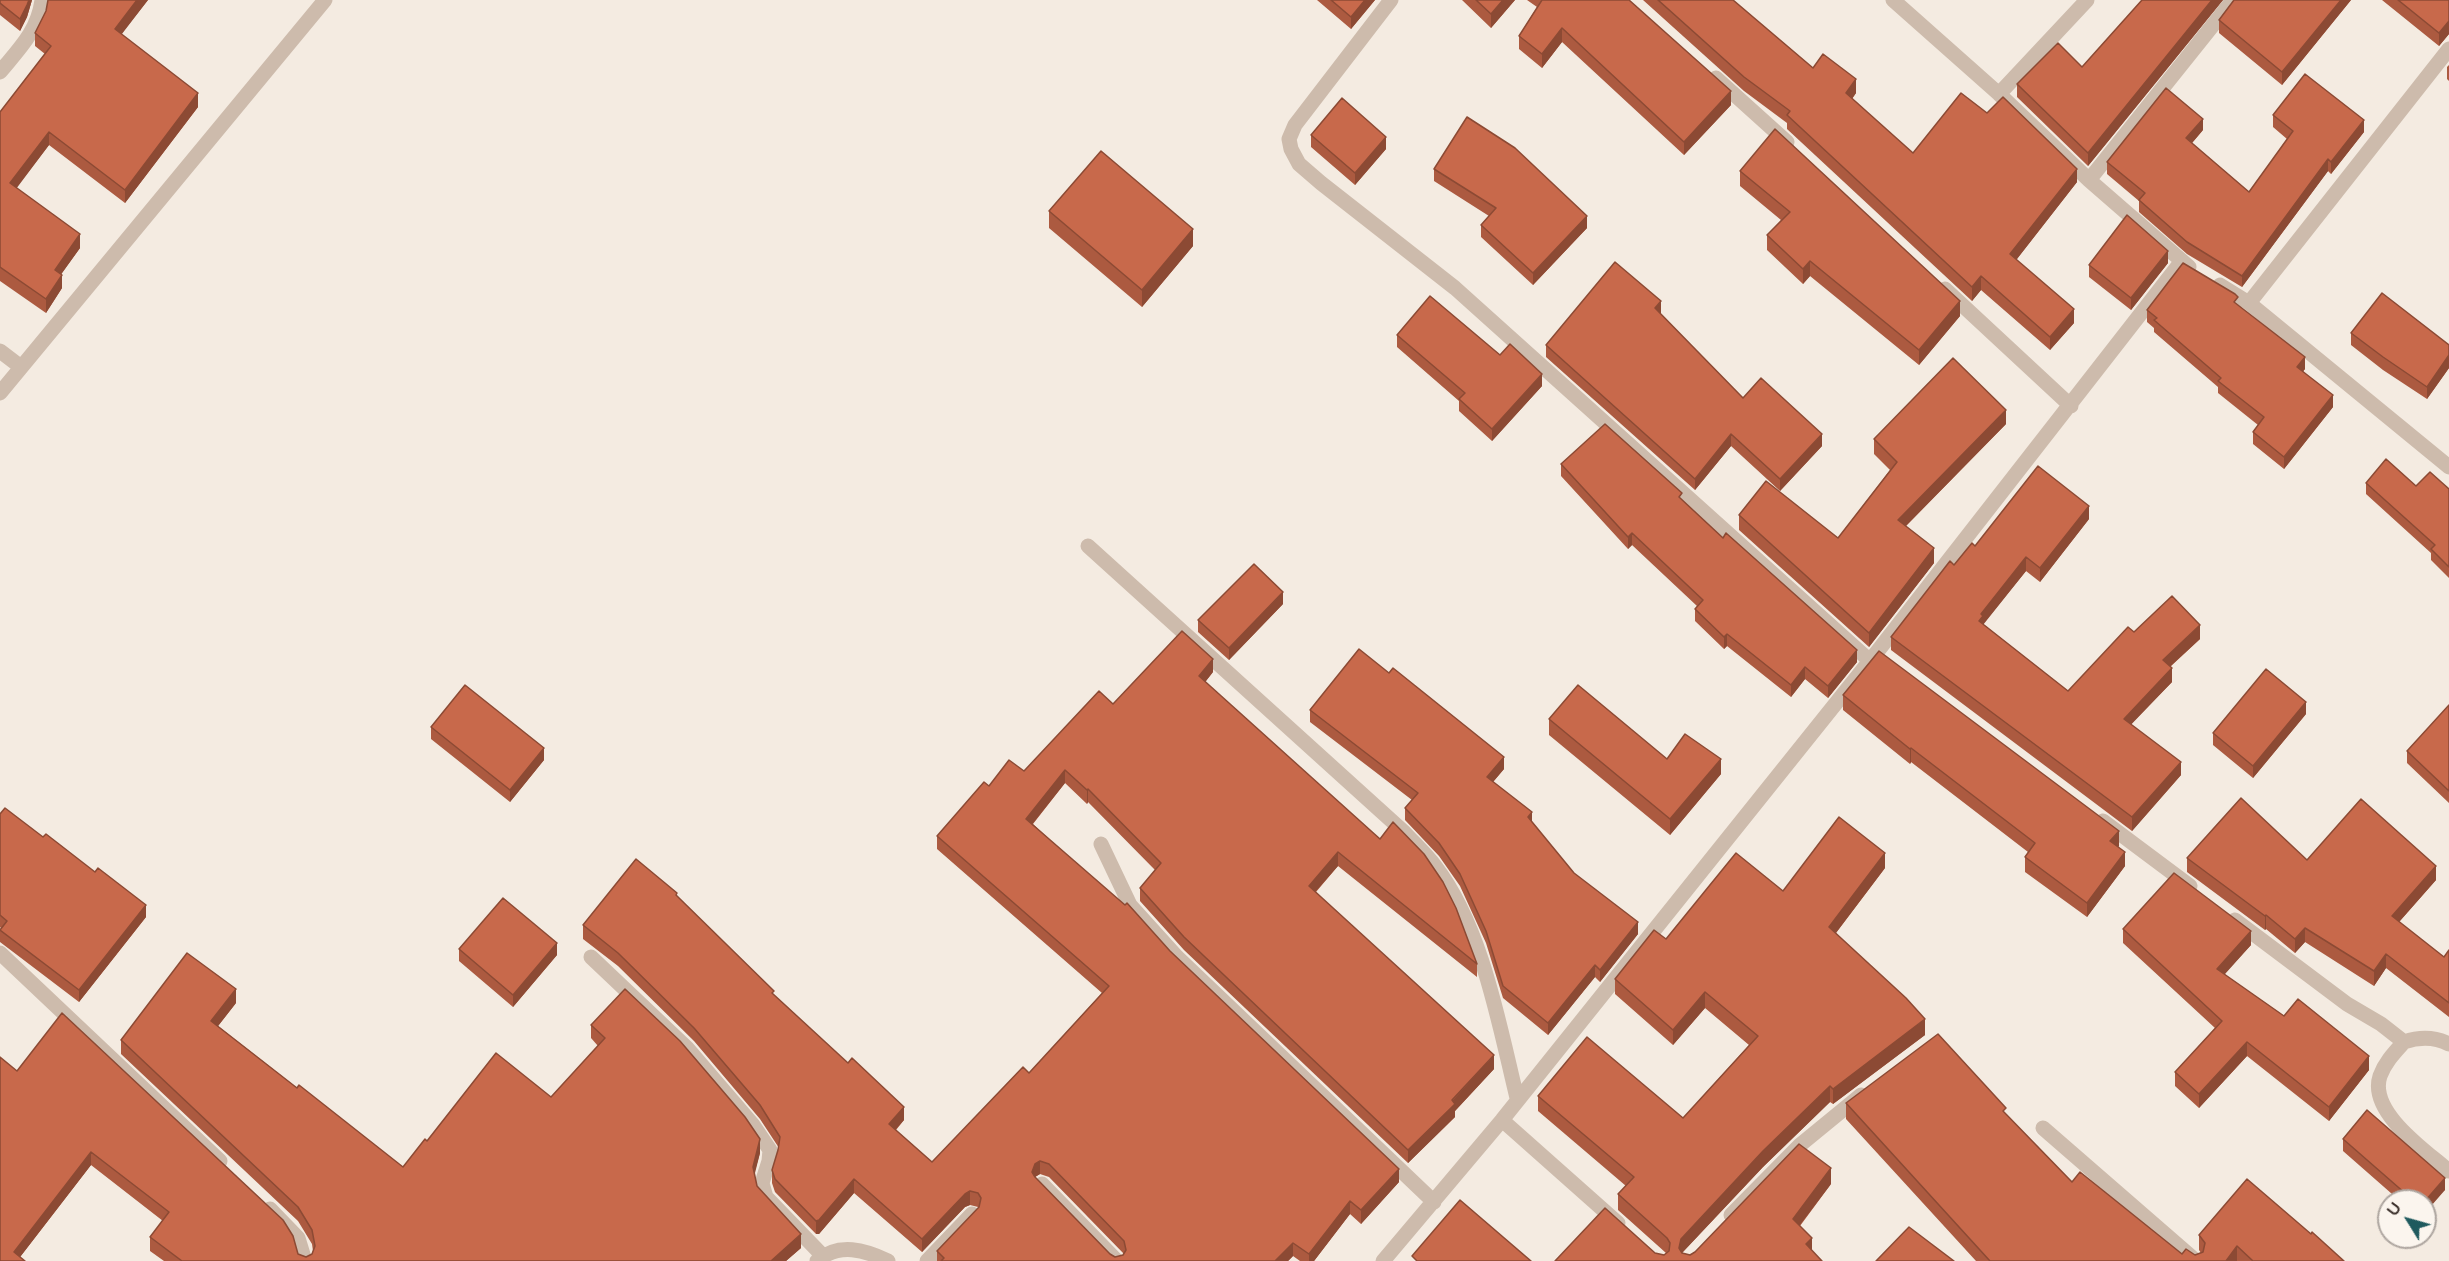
<!DOCTYPE html>
<html>
<head>
<meta charset="utf-8">
<style>
	body { margin:0 }
	#map { position:relative; width:2449px; height:1261px; overflow:hidden; background:#f4ebe1; font-family:"Varela Round",sans-serif }
	canvas { display:block }
	.north { position:absolute; left:2377px; top:1189px; width:60px; height:60px; box-sizing:border-box; background:#fbf5ee; border:2px solid #aea6a0; border-radius:50%; rotate:307deg; font-size:16px; font-weight:700; line-height:24px; text-align:center; color:#3b302b }
	.north::after { content:''; display:block; margin:auto; width:21px; height:27px; background:#1f5a5e; clip-path:polygon(50% 0,100% 100%,50% 72%,0 100%) }
</style>
</head>
<body>
<div id="map">
<canvas width="2449" height="1261"></canvas>
<div class="north">U</div>
</div>
<script>
const c = document.querySelector('canvas').getContext('2d');
c.lineJoin = 'round';
function trace(path, color, width, dash) { c.strokeStyle = color; c.lineWidth = width; c.lineCap = dash ? 'butt' : 'round'; c.setLineDash(dash || []); c.stroke(path); }
function fillPath(path, color) { c.fillStyle = color; c.fill(path, 'evenodd'); }
const street = new Path2D(`
	M1391,0L1295,125L1289,139L1291,149L1299,164L1321,183L1455,288L1869,660
	M1893,0L1999,94L2089,180L2189,267
	M0,72C19,49 38,31 42,0
	M1716,78L1787,142
	M1999,94L2087,0
	M2089,180L2233,0
	M2220,285L2249,303L2449,467
	M1945,289L2071,406
	M2249,303L2449,49
	M0,351L21,367
	M0,393L325,0
	M1088,546L1404,832C1414,843 1426,854 1435,866C1482,927 1499,1024 1517,1098
	M2103,821L2190,886
	M1101,844L1130,905L1177,957L1434,1202
	M2235,920L2347,1004L2381,1024L2404,1042C2395,1052 2385,1062 2380,1076C2368,1112 2426,1151 2449,1171
	M0,953L220,1161
	M591,957L687,1048L753,1125L770,1150L769,1161L762,1183L766,1197L823,1256
	M2404,1042C2419,1037 2435,1037 2449,1044
	M1502,1120L1618,1223
	M2043,1128L2196,1261
	M1042,1184L1117,1261
	M270,1209L298,1238L305,1261
	M1731,1215L1800,1145L1861,1095
	M817,1261C839,1242 865,1250 888,1261
	M927,1261L972,1214
	M1383,1261L1502,1120L1877,652L2181,262`);
const wall = new Path2D(`
	M0,0H32L27,17L20,31L0,15Z
	M48,0H148L121,34L198,107L125,203L49,145L16,188L80,248L61,274L62,288L46,313L0,281V112L45,54L35,46V33L46,11Z
	M1317,0H1375L1351,29Z
	M1462,0H1515L1491,28Z
	M1527,0H1629L1731,105L1684,155L1562,42L1542,68L1519,49V36L1537,7Z
	M1643,0H1733L1813,68L1856,93L1852,99L1913,153L2077,182L2016,260L2074,323L2050,350L1981,290L1972,301L1787,129V123L1744,91Z
	M2142,0H2223L2088,166L2017,97V84L2082,67Z
	M2234,0H2351L2282,85L2219,33V20Z
	M2382,0H2449V34L2439,46Z
	M2449,65V81L2447,79V67Z
	M2273,115L2364,132L2331,174L2328,171L2242,287L2187,254L2139,212V201L2107,174V162L2203,130L2192,143L2249,192L2287,139L2273,127Z
	M1311,135L1386,149L1355,185L1311,147Z
	M1434,169L1587,228L1533,285L1481,237V225L1489,216L1434,181Z
	M1740,171L1960,316L1919,365L1810,276L1803,284L1767,250V235L1781,220L1740,186Z
	M1049,211L1193,246L1142,307L1049,228Z
	M2168,263L2131,310L2089,277V265Z
	M2238,305L2305,369L2303,371L2333,407L2284,469L2253,444V432L2258,425L2218,393V387L2154,332V328L2147,322V310Z
	M1661,313V314L1743,398L1822,446L1780,491L1731,446L1695,490L1546,357V345Z
	M2351,333L2449,345V368L2427,399L2383,370L2351,345Z
	M1397,335L1500,355L1542,386L1492,441L1459,411V401L1397,347Z
	M2006,424L1906,526L1934,563L1869,647L1739,530V515L1838,538L1890,470L1874,454V439Z
	M1561,464L1682,500L1857,662L1828,698L1805,679L1791,697L1727,646L1724,649L1695,621V609L1697,606L1632,545L1628,549L1561,476Z
	M2366,483L2449,489V578L2431,560V553L2366,494Z
	M2089,519L2040,582L2026,571L1983,624L2068,691L2134,632L2200,639L2170,667L2172,682L2131,724L2181,775L2132,831L1891,650V637L1975,546Z
	M1283,604L1229,660L1198,632V620Z
	M1213,672L1205,682L1477,964V977L1338,866L1316,892L1494,1069L1455,1111V1117L1408,1163L1184,950L1140,901V888L1155,870L1088,802L1087,804L1065,783L1033,824L1170,951L1399,1182L1361,1224L1350,1214L1314,1261H1300L1293,1256L1288,1261H937V1251L979,1208L978,1207L970,1205L965,1207L922,1252L854,1193L819,1234H816L775,1192L772,1183V1170L779,1148L760,1119L694,1041L618,966L583,939V925L677,897L774,995L904,1120L896,1130L932,1162L1029,1073L1102,993L937,849V836L989,786L1024,771L1113,704ZM1040,1174L1049,1177L1124,1254L1123,1255L1115,1257L1110,1254L1035,1177Z
	M1843,695L2119,846L2118,847L2125,866L2087,917L2025,872V857L2028,852L1911,762L1910,764L1843,710Z
	M2449,705V803L2407,763V751Z
	M1310,710L1504,769L1493,782L1532,822L1574,873L1638,934L1600,982L1595,977L1548,1035L1503,998L1486,943L1460,886L1439,856L1405,820V808L1412,800L1310,722Z
	M2306,714L2253,778L2213,745V733Z
	M1549,719L1667,759L1721,774L1670,835L1549,735Z
	M431,727L544,760L510,802L431,739Z
	M0,814L146,917L79,1002L0,942V930L1,928L0,927Z
	M2187,858L2307,860L2436,880L2399,922L2444,957L2449,950V1017L2386,968L2374,986L2305,942L2295,953L2266,929L2265,930L2187,872Z
	M1885,868L1836,933L1925,1035L1833,1104L1830,1102L1763,1167L1682,1253L1690,1255L1831,1184L1800,1226L1812,1250L1555,1261L1655,1253L1664,1255L1666,1253L1618,1210V1194L1626,1186L1538,1111V1096L1683,1118L1749,1045L1705,1008L1673,1045L1615,994V979L1666,939L1783,891Z
	M2123,929L2251,945L2224,974L2284,1016L2369,1070L2329,1121L2247,1056L2199,1108L2175,1086V1072L2215,1028L2123,943Z
	M459,949L557,955L513,1007L459,961Z
	M236,1003L218,1026L297,1088L403,1167L427,1141L551,1097L598,1046L591,1038V1025L760,1153L754,1174L757,1186L801,1248L786,1261H164L150,1251V1237L163,1221L91,1165L20,1257L0,1261L17,1071L298,1254L306,1257L312,1254L313,1251L312,1244L298,1221L121,1054V1040Z
	M1846,1103L2006,1115L2072,1182L2182,1254L2195,1255L2201,1253L2199,1250V1235L2344,1261H1976L1846,1119Z
	M2343,1139L2445,1190L2425,1201H2400L2343,1151Z`);
const shadedWall = new Path2D(`
	M29,0H32L27,17L20,31V19Z
	M137,0H148L115,43V29Z
	M1365,0H1375L1351,29V17Z
	M1503,0H1515L1491,28V14Z
	M2212,0H2223L2088,166V153Z
	M2341,0H2351L2282,85V72Z
	M2449,21V34L2439,46V33Z
	M1562,28V42L1542,68V54Z
	M1856,79V93L1846,107V93Z
	M1731,91V105L1684,155V142Z
	M198,93V107L125,203V190Z
	M2203,119V130L2186,150V138Z
	M2364,120V132L2331,174V162Z
	M49,132V145L10,197V183Z
	M1386,137V149L1355,185V173Z
	M2328,159V171L2242,287V276Z
	M2077,169V182L2010,268V254Z
	M1587,216V228L1533,285V273Z
	M1193,229V246L1142,307V290Z
	M80,234V248L55,283V270Z
	M2168,251V263L2131,310V298Z
	M1810,261V276L1803,284V269Z
	M62,275V288L46,313V299Z
	M1981,276V290L1972,301V287Z
	M1661,301V313L1655,320V308Z
	M1960,301V316L1919,365V350Z
	M2074,309V323L2050,350V337Z
	M2449,355V368L2427,399V387Z
	M2305,357V369L2297,379V367Z
	M1542,374V386L1492,441V429Z
	M2333,395V407L2284,469V457Z
	M2006,410V424L1898,534V520Z
	M1731,434V446L1695,490V479Z
	M1822,434V446L1780,491V479Z
	M2089,506V519L2040,582V568Z
	M1632,533V545L1628,549V537Z
	M1934,548V563L1869,647V633Z
	M2026,557V571L1983,625L1979,621L1981,614Z
	M1283,592V604L1229,660V648Z
	M2200,625V639L2163,673V660Z
	M1727,634V646L1724,649V637Z
	M1857,650V662L1828,698V686Z
	M1213,659V672L1199,690V676Z
	M1805,667V679L1791,697V685Z
	M2172,668V682L2124,732V719Z
	M2306,702V714L2253,778V766Z
	M544,748V760L510,802V790Z
	M1911,748V762L1910,764V749Z
	M1504,757V769L1487,789V777Z
	M1721,759V774L1670,835V819Z
	M2181,762V775L2132,831V817Z
	M1065,770V783L1026,832V819Z
	M1088,789V802L1087,804V790Z
	M1532,812V824L1528,817Z
	M2119,831V846L2110,855V841Z
	M1338,852V866L1309,899V886Z
	M2125,852V866L2087,917V903Z
	M1885,853V868L1829,942V927Z
	M2436,866V880L2392,930V916Z
	M146,905V917L79,1002V990Z
	M2266,915V929L2265,930V916Z
	M1638,922V934L1600,982V970Z
	M2305,928V942L2295,953V939Z
	M2251,931V945L2217,983V969Z
	M557,943V955L513,1007V995Z
	M2386,954V968L2374,986V971Z
	M1595,965V977L1548,1035V1023Z
	M236,989V1003L211,1035V1021Z
	M1705,992V1008L1673,1045V1030Z
	M1925,1019V1035L1833,1104V1089Z
	M2247,1042V1056L2199,1108V1094Z
	M1494,1055V1069L1455,1111V1117L1408,1163V1150Z
	M2369,1056V1070L2329,1121V1107Z
	M1830,1086V1102L1763,1167L1681,1254L1679,1248L1681,1239L1763,1151Z
	M904,1107V1120L889,1137V1124Z
	M760,1139V1153L753,1181V1167Z
	M91,1152V1165L17,1261L14,1252Z
	M1040,1161V1174L1035,1177L1032,1172L1035,1164Z
	M1831,1168V1184L1793,1234V1219Z
	M1399,1169V1182L1361,1224V1210Z
	M2445,1178V1190L2425,1213V1201Z
	M854,1179V1193L819,1234H816V1221Z
	M970,1191V1205L965,1207L922,1252V1239L965,1194Z
	M1350,1201V1214L1314,1261H1309V1254Z
	M801,1234V1248L786,1261H771Z
	M1812,1238V1254L1806,1244Z
	M1293,1243V1256L1288,1261H1275Z
	M2237,1246V1261H2226Z`);
const building = new Path2D(`
	M0,0H29L27,5L20,19L0,3Z
	M48,0H137L115,29L198,93L125,190L49,132L10,183L80,234L55,270L62,275L46,299L0,267V112L51,46L35,33L46,11Z
	M1331,0H1365L1351,17Z
	M1476,0H1503L1491,14Z
	M1542,0H1629L1731,91L1684,142L1562,28L1542,54L1519,36Z
	M1658,0H1733L1813,68L1823,54L1856,79L1846,93L1913,153L1961,93L1987,113L2003,97L2077,169L2010,254L2074,309L2050,337L1981,276L1972,287L1787,115L1790,111L1744,77Z
	M2142,0H2212L2088,153L2017,84L2058,43L2082,67Z
	M2234,0H2341L2282,72L2219,20Z
	M2398,0H2449V21L2439,33Z
	M2305,74L2364,120L2331,162L2328,159L2242,276L2187,242L2139,200L2145,193L2107,162L2166,88L2203,119L2186,138L2249,192L2293,131L2273,115Z
	M1342,98L1386,137L1355,173L1311,135Z
	M1467,117L1515,148L1587,216L1533,273L1481,225L1496,208L1434,169Z
	M1775,129L1960,301L1919,350L1810,261L1803,269L1767,235L1790,212L1740,171Z
	M1101,151L1193,229L1142,290L1049,211Z
	M2127,215L2168,251L2131,298L2089,265Z
	M1615,262L1661,301L1655,308L1743,398L1761,378L1822,434L1780,479L1731,434L1695,479L1546,345Z
	M2183,263L2235,294L2238,297L2234,302L2305,357L2297,367L2333,395L2284,457L2253,432L2264,417L2218,381L2221,378L2154,320L2157,318L2147,310Z
	M2382,293L2449,345V355L2427,387L2383,357L2351,333Z
	M1430,296L1500,355L1510,344L1542,374L1492,429L1459,399L1465,393L1397,335Z
	M1953,358L2006,410L1898,520L1934,548L1869,633L1739,515L1766,481L1838,538L1897,462L1874,439Z
	M1605,424L1682,493L1679,497L1723,538L1726,533L1857,650L1828,686L1805,667L1791,685L1727,634L1724,637L1695,609L1703,600L1632,533L1628,537L1561,464Z
	M2386,459L2416,486L2430,472L2449,489V567L2431,549L2435,545L2366,483Z
	M2038,466L2089,506L2040,568L2026,557L1981,614L1983,616L1979,621L2068,691L2128,627L2134,632L2172,596L2200,625L2163,660L2172,668L2124,719L2181,762L2132,817L1891,637L1950,561L1954,565L1972,543L1975,546Z
	M1254,564L1283,592L1229,648L1198,620Z
	M1182,631L1213,659L1199,676L1380,839L1393,822L1424,854L1443,882L1456,908L1477,964L1338,852L1309,886L1494,1055L1452,1100L1455,1104L1408,1150L1184,937L1140,888L1161,863L1088,789L1087,790L1065,770L1026,819L1125,905L1127,903L1170,951L1399,1169L1361,1210L1350,1201L1309,1254L1293,1243L1275,1261H941L944,1258L937,1251L979,1207L981,1198L978,1193L970,1191L965,1194L922,1239L854,1179L819,1220L816,1221L775,1179L772,1170L778,1150L780,1137L760,1105L694,1028L618,953L583,925L636,859L677,893L676,895L774,991L772,993L848,1063L852,1058L904,1107L889,1124L932,1162L1023,1067L1029,1073L1109,986L937,836L984,782L989,786L1009,760L1024,771L1099,691L1113,704ZM1040,1161L1049,1164L1124,1241L1126,1250L1123,1255L1115,1257L1110,1254L1035,1177L1032,1172L1035,1164Z
	M1359,649L1389,673L1393,668L1504,757L1487,777L1532,812L1528,817L1574,873L1638,922L1600,970L1595,965L1548,1023L1503,986L1486,931L1460,874L1439,843L1405,808L1418,793L1310,710Z
	M1879,651L2119,831L2110,841L2125,852L2087,903L2025,857L2035,843L1911,748L1910,749L1843,695Z
	M2266,669L2306,702L2253,766L2213,733Z
	M465,685L544,748L510,790L431,727Z
	M1578,685L1667,759L1685,734L1721,759L1670,819L1549,719Z
	M2449,705V791L2407,751Z
	M2241,798L2307,860L2361,799L2436,866L2392,916L2444,957L2449,950V1003L2386,954L2374,971L2305,928L2295,939L2266,915L2265,916L2187,858Z
	M5,808L43,837L46,834L95,872L98,868L146,905L79,990L0,930L7,921L0,915V814Z
	M1839,817L1885,853L1829,927L1906,998L1925,1019L1833,1089L1830,1086L1763,1151L1681,1239L1679,1248L1682,1253L1690,1255L1695,1252L1799,1144L1831,1168L1793,1219L1812,1238L1806,1244L1822,1261H1555L1605,1208L1655,1253L1664,1255L1669,1251L1670,1243L1667,1238L1618,1194L1634,1177L1538,1096L1587,1037L1683,1118L1758,1036L1705,992L1673,1030L1615,979L1654,930L1666,939L1736,853L1783,891Z
	M2174,873L2251,931L2217,969L2284,1016L2298,999L2369,1056L2329,1107L2247,1042L2199,1094L2175,1072L2222,1021L2123,929Z
	M503,898L557,943L513,995L459,949Z
	M187,953L236,989L211,1021L297,1088L299,1085L403,1167L425,1139L427,1141L496,1053L551,1097L605,1038L591,1025L625,989L680,1041L745,1117L760,1139L753,1167L757,1186L801,1234L771,1261H182L150,1237L169,1212L91,1152L14,1252L25,1261H0V1057L17,1071L62,1013L283,1220L293,1236L298,1254L306,1257L312,1254L315,1246L312,1230L298,1207L121,1040Z
	M1938,1034L2006,1108L2003,1111L2072,1182L2080,1172L2182,1254L2186,1249L2195,1255L2203,1252L2205,1243L2199,1235L2247,1179L2311,1234L2312,1232L2344,1261H2253L2237,1246L2226,1261H1990L1846,1103Z
	M2367,1110L2445,1178L2425,1201H2414L2343,1139Z
	M1460,1200L1531,1261H1417L1412,1256Z
	M1909,1227L1954,1261H1876Z`);
trace(street, '#cdbbac', 15);
fillPath(wall, '#ac5a40');
fillPath(shadedWall, '#8c4a34');
fillPath(building, '#c8694b');
trace(building, '#8c4a34', 1.5);
</script>
</body>
</html>
